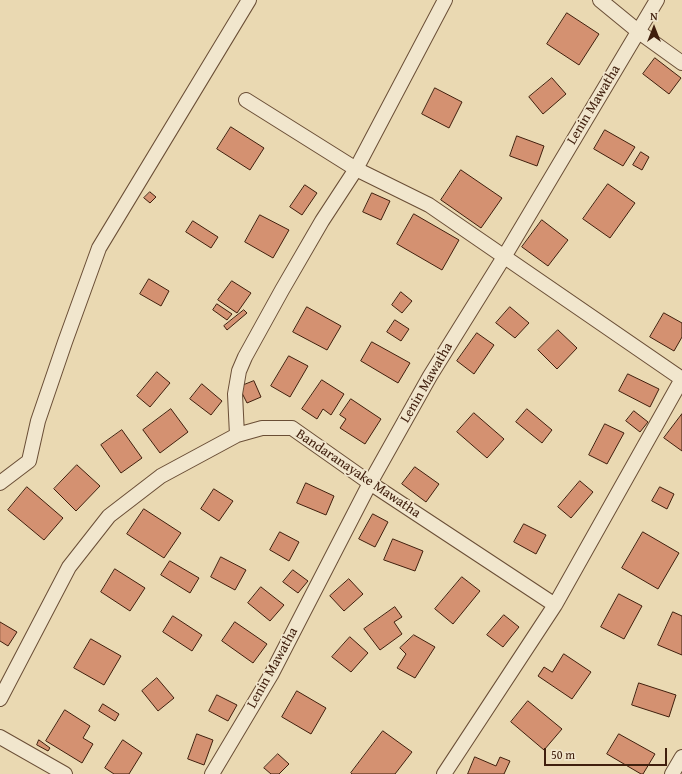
<!DOCTYPE html>
<html>
<head>
<meta charset="utf-8">
<style>
	body { margin:0 }
	#map { position:relative; width:682px; height:774px; overflow:hidden; background:#ead9b2; font-family:"Gentium Book Plus",serif }
	canvas { display:block }
	.north { position:absolute; left:634px; top:8px; width:40px; height:40px; -webkit-text-stroke:3px #f1e6cd; paint-order:stroke; rotate:0deg; font-size:11px; font-weight:700; line-height:16px; text-align:center; color:#401f0d }
	.north::after { content:''; display:block; margin:auto; width:14px; height:18px; background:#401f0d; clip-path:polygon(50% 0,100% 100%,50% 72%,0 100%) }
	.scale { position:absolute; left:544px; top:748px; width:123px; height:18px; box-sizing:border-box; border:2px solid #401f0d; border-top:0; padding-left:5px; font-size:12px; line-height:14px; white-space:nowrap; color:#401f0d; -webkit-text-stroke:3px #f1e6cd; paint-order:stroke }
</style>
</head>
<body>
<div id="map">
<canvas width="682" height="774"></canvas>
<div class="north">N</div>
<div class="scale">50 m</div>
</div>
<script>
const c = document.querySelector('canvas').getContext('2d');
c.lineJoin = 'round';
function fillPath(path, color) { c.fillStyle = color; c.fill(path, 'evenodd'); }
function trace(path, color, width, dash) { c.strokeStyle = color; c.lineWidth = width; c.lineCap = dash ? 'butt' : 'round'; c.setLineDash(dash || []); c.stroke(path); }
function drawText(font, color, halo, rows, align = 'center') {
  c.font = font + ' "Gentium Book Plus",serif'; c.lineWidth = 3.5; c.setLineDash([]); c.textBaseline = 'middle'; c.strokeStyle = halo; c.fillStyle = color; for (const [text, x, y, turn = 0] of rows) {
    c.save(); c.translate(x, y); c.rotate((+turn || 0) * Math.PI / 180); c.textAlign = isNaN(turn) ? turn : align; if (halo) c.strokeText(text, 0, 0); c.fillText(text, 0, 0); c.restore();
  }
}
const building = new Path2D(`
	M567,13L599,34L579,65L547,44Z
	M655,58L681,78L669,94L643,74Z
	M552,78L566,94L543,114L529,97Z
	M435,88L462,102L449,128L422,114Z
	M231,127L264,148L250,170L217,149Z
	M605,130L635,147L623,166L594,149Z
	M517,136L544,146L537,166L510,156Z
	M641,152L649,157L642,170L633,165Z
	M461,170L502,198L481,228L441,200Z
	M608,184L635,203L610,238L583,219Z
	M305,185L317,193L302,215L290,207Z
	M150,192L156,197L150,203L144,198Z
	M372,193L390,201L381,220L363,212Z
	M414,214L459,240L442,270L397,244Z
	M260,215L289,230L273,258L245,242Z
	M542,220L568,240L548,266L522,247Z
	M193,221L218,237L211,248L186,232Z
	M149,279L169,291L161,306L140,294Z
	M232,281L251,293L237,313L218,300Z
	M401,292L412,301L402,313L392,305Z
	M217,304L232,314L227,320L213,310Z
	M307,307L341,326L327,350L293,332Z
	M510,307L529,323L515,338L496,323Z
	M244,310L247,313L227,330L224,326Z
	M664,313L682,323V337L674,351L650,337Z
	M395,320L409,329L401,341L387,332Z
	M558,330L577,348L557,369L538,350Z
	M477,333L494,345L474,374L457,361Z
	M372,342L410,363L398,383L361,361Z
	M289,356L308,366L290,397L271,386Z
	M157,372L170,383L150,407L137,396Z
	M628,374L659,389L650,407L619,391Z
	M322,380L344,394L331,415L323,409L317,419L302,409Z
	M254,381L261,397L247,403L239,387Z
	M202,384L222,401L211,415L190,399Z
	M351,399L381,419L365,444L340,428L346,419L340,415Z
	M171,409L188,432L160,453L143,430Z
	M527,409L552,430L542,443L516,422Z
	M634,411L648,422L640,432L626,421Z
	M474,413L504,439L487,458L457,432Z
	M682,414V451L664,438Z
	M605,424L624,433L607,464L589,455Z
	M122,430L142,458L121,473L101,445Z
	M77,465L100,486L76,511L54,489Z
	M415,467L439,484L426,502L402,484Z
	M580,481L593,492L571,518L558,507Z
	M306,483L334,496L326,515L297,503Z
	M27,487L63,518L44,540L8,510Z
	M660,487L674,494L667,509L652,501Z
	M214,489L233,501L219,521L201,509Z
	M144,509L181,533L164,558L127,534Z
	M373,514L388,522L375,547L359,539Z
	M524,524L546,535L536,554L514,542Z
	M280,532L299,542L289,561L270,550Z
	M643,532L679,553L658,589L622,568Z
	M393,539L423,551L415,571L384,560Z
	M221,557L246,570L235,590L211,577Z
	M170,561L199,578L190,593L161,575Z
	M115,569L145,588L130,611L101,592Z
	M293,570L308,581L298,593L283,582Z
	M462,577L480,591L453,624L435,609Z
	M349,579L363,594L344,611L330,596Z
	M261,587L284,605L270,621L248,603Z
	M619,594L642,606L624,639L601,627Z
	M395,607L402,617L394,622L402,634L380,650L364,629Z
	M673,612L682,616V655L658,645Z
	M504,615L519,627L503,647L487,635Z
	M173,616L202,635L192,651L163,632Z
	M0,622L17,632L8,646L0,641Z
	M235,622L267,644L253,663L222,641Z
	M414,635L435,647L415,678L397,668L406,654L400,648Z
	M350,637L368,653L351,672L332,657Z
	M91,639L121,656L104,685L74,668Z
	M564,654L591,672L572,699L538,676L544,667L552,672Z
	M157,678L174,698L158,711L142,691Z
	M639,683L676,695L669,717L632,705Z
	M297,691L326,708L311,734L282,717Z
	M217,695L237,705L228,721L209,711Z
	M528,701L562,729L544,750L511,722Z
	M103,704L119,714L115,721L99,711Z
	M65,710L90,726L83,738L93,744L82,763L46,741Z
	M383,731L412,752L395,774H352L351,773Z
	M197,734L213,740L204,765L188,759Z
	M619,734L655,754L643,774H641L607,754Z
	M39,740L50,748L48,751L37,745Z
	M123,740L142,753L129,774H114L105,768Z
	M278,754L289,764L279,774H271L264,768Z
	M475,757L496,766L500,757L510,761L504,774H468Z`);
const street = new Path2D(`
	M600,0L639,32L682,63
	M246,100L356,169L429,205L682,379
	M237,435L235,394L239,371L245,357L282,290L322,221L356,169L445,0
	M0,483L29,461L38,421L65,342L99,248L249,0
	M0,699L69,567L109,516L161,476L237,435L262,428H292L370,483L555,605
	M0,737L65,774
	M212,774L271,675L370,483L430,376L504,257L657,0
	M444,774L555,605L682,379
	M672,774L682,757`);
const streetNames = [
	["Lenin Mawatha",594,105,-59],
	["Lenin Mawatha",427,383,-60],
	["Bandaranayake Mawatha",358,474,34],
	["Lenin Mawatha",273,668,-61]
];
fillPath(building, '#d49171');
trace(building, '#401f0d', 1);
trace(street, '#6a4e36', 16);
trace(street, '#f1e6cd', 14);
drawText('14px', '#401f0d', '#f1e6cd', streetNames);
</script>
</body>
</html>
